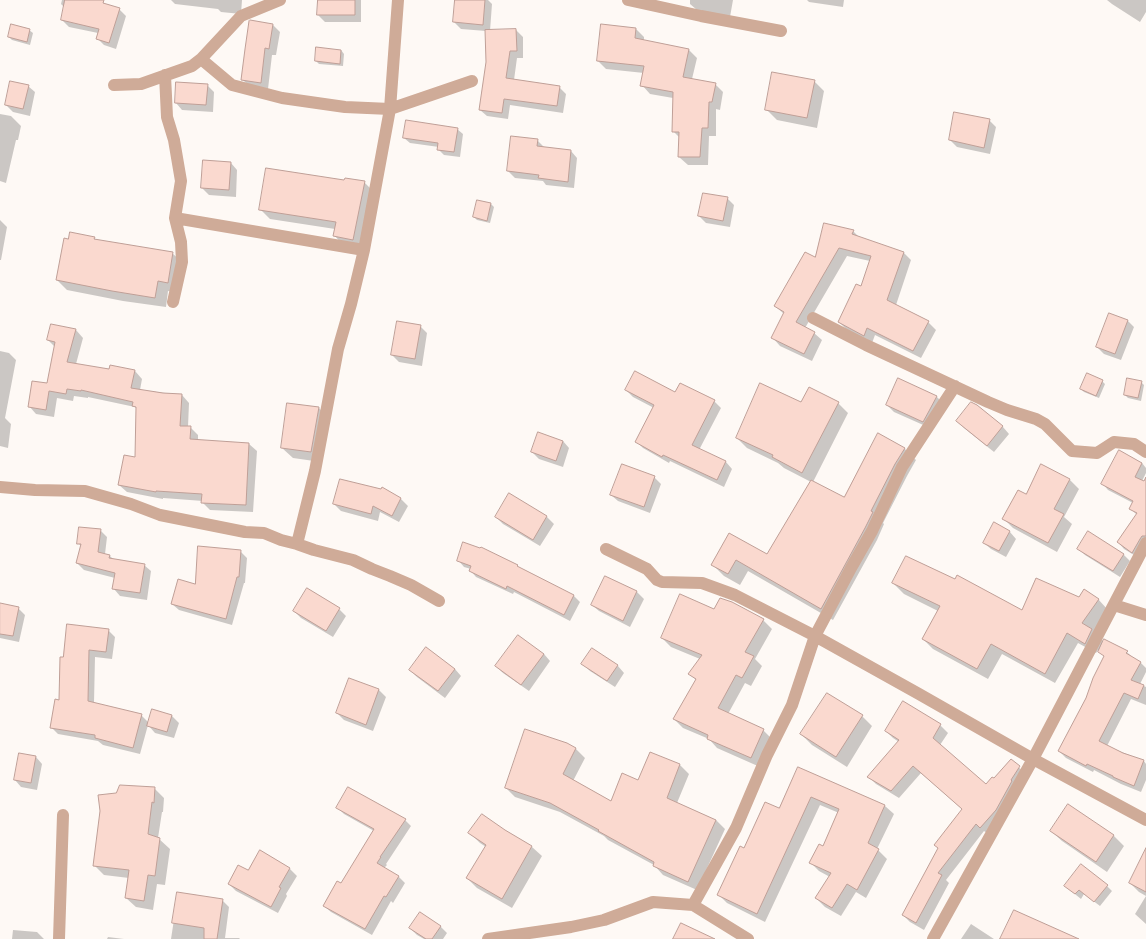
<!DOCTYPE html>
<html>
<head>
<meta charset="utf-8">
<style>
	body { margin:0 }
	canvas { display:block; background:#fef9f5 }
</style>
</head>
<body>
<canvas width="1146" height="939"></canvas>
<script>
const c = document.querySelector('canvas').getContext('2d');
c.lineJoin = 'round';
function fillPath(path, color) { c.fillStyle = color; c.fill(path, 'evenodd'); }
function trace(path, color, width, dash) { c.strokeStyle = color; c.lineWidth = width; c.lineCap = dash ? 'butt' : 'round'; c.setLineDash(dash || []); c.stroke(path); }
const shadow = new Path2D(`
	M62,0H96L103,2L107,6L119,9L126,16L116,49L104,45L97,38L98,33L69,27L62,20L65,8L61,4Z
	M171,0H242L241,14L221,12L218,9L175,4Z
	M319,0H361V22H325L318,15Z
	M456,0H488L492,4L490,31L516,30L523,37V58H517L514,80L559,87L566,94L563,113L510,105L508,119L487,116L480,110L487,62L486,31L461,29L454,22Z
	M690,0H733L730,17L697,10L690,4Z
	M807,0H844L843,7L809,2Z
	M1107,0H1146V12L1140,22L1112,4Z
	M273,25L280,32L276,55H272L268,89L249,86L242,79Z
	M602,25L636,29L644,37V41L688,49L697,58L692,79L715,84L723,92L720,110L716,109V136H709L708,165H688L679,157L680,138L673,131V98L650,94L642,85L644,73L606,69L598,61Z
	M29,30L33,33L30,45L12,40L9,37Z
	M341,50L344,54L343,66L319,64L316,61Z
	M814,81L824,91L817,128L777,120L767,110Z
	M207,85L214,92L213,112L182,110L176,103Z
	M28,86L35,92L30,116L13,112L6,105Z
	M0,114L11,116L21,126L18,140H16L6,183L0,181Z
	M989,120L996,127L990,154L957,147L950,140Z
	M457,129L463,134L460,157L444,155L438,149L439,147L410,143L404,138Z
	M537,140L544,147L571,151L577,158L574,188L546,185L543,181L515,178L508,171Z
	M231,163L237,170L236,197L209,195L202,188Z
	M364,182L373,191L362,248L343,245L334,235L335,229L270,219L261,210Z
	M727,198L734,205L730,227L706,223L699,216Z
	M491,204L494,207L490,223L477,220L474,217Z
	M0,220L7,227L1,260H0Z
	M853,231L860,238L904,253L911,260L896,305L928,322L936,330L921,358L875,335L872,343L847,330L839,322L861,288L870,261L847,256L805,328L814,333L822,340L812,361L780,346L773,338L784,314L775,306L816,259Z
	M94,238L98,241L172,253L183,263L178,293L168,291L166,307L123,301L67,290L57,280Z
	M1127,320L1134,327L1121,360L1104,354L1097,347Z
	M420,326L427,333L422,366L399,362L392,355Z
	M76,330L83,338L76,364L110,371H135L142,379L140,390L182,395L189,403L188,427H190L198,435V441L249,444L257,451L253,512L210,510L202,502L203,501L163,498V499L127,492L119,485L136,459L137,409L135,407L88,397V398L74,396L73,401L57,398L54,417L36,414L29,406L48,385L55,347L48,340Z
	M0,351L9,353L16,360L5,418L11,424L8,448L0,446Z
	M1102,381L1105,384L1099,398L1084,392L1081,389Z
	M1141,382L1144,385L1141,401L1128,398L1125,395Z
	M626,390L675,393L714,401L721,408L699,450L726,462L732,469L724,487L670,461L669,463L643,448L636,441L654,408L633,397Z
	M936,396L943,403L930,428L894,412L887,405Z
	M801,403H838L848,413L813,482L844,498L904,448L916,460L907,476L883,523L884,524L877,540L833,620L748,571L740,585L724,576L712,564L729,535L768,556L811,482L784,468L778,463L747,448L737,438Z
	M288,405L319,408L329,419L321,462L293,458L282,448Z
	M976,406L1003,427L1009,434L994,452L964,428L957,421Z
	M563,441L569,448L563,467L539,459L532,452Z
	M1119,451L1142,463L1146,468V473L1142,481L1146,484V541L1139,558L1124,549L1118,542L1137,515L1130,508L1133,503L1108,490L1102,483Z
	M654,477L661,484L650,513L618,501L611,495Z
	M1069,479L1079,489L1064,517L1072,524L1057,552L1013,528L1004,519L1026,495Z
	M382,489L401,499L408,506L399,522L380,512L378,521L341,511L334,504Z
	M509,495L547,517L554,524L540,546L503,524L496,517Z
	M994,524L1010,532L1016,539L1006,557L991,549L984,543Z
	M100,530L107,537L105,554L109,555L114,560L144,565L151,571L147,600L120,596L114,589L115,578L84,570L77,563L82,547L79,544Z
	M1079,549L1123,554L1130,561L1120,577L1085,555Z
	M240,551L247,558L245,583H244L232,625L179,610L172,604Z
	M458,560L517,566L521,569L574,596L580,602L570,621L514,592L513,594L476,577L470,570L471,569L464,567Z
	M606,577L637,592L644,599L630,627L599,611L592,605Z
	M893,583L1022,611L1079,598L1098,599L1108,610L1094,632L1104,642L1127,652L1134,659L1140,662L1146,668V672L1140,684L1146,687V705L1131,699L1107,746L1144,761L1146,764V780L1141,792L1121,784L1094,770L1093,772L1066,758L1059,751L1086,698L1105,657L1098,650L1096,653L1078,643L1055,683L1002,654L988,679L933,649L923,639L938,611L904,594Z
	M0,604L18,608L25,615L19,642L0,638Z
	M339,609L346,616L333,637L301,618L294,611Z
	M715,610L763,620L772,629L755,659L762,666L751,686L745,683L728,714L763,730L772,739L760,767L717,748L709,739L683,728L674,719L696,680L690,674L700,659L671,647L662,638Z
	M108,630L115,637L112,659L95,657L94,703L141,715L149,723L153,710L172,716L179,723L174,738L155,733L148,725L140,754L103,745L98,741L58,734L51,727L60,701L61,658Z
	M592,649L618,666L624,673L615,687L590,671L583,664Z
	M544,654L550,661L529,691L503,673L496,666Z
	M455,669L461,676L445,698L417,677L410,670Z
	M350,680L379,690L386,697L373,731L344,720L337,713Z
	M903,703L940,725L948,733L940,745L986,785L994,780L1011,760L1027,775L988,834L984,831L946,880L949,883L924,930L910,922L903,915L939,849L935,845L963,810L921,773L899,798L876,784L869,777L899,742L893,738L886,731Z
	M862,716L872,726L847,767L812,745L801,734Z
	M568,745L576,749L585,758L573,781L612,802L639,781L650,753L680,765L689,774L677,803L716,820L725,829L697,890L663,875L654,865L608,840L604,836L560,812L515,797L506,788Z
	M36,757L42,764L37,790L21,787L15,780Z
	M798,768L885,806L894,814L877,849L887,859L866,898L856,892L841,916L825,907L816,898L830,877L819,871L810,862L824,847L839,813L820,805L765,922L727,903L718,894L745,850L779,810Z
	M154,788L164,798L163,812H162L158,838L170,849L165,885L157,884L153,910L136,907L126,898L129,878L104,875L94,865Z
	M1068,806L1114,836L1124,846L1107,872L1062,841L1051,831Z
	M338,808L405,820L411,826L386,864L387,865L384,868L398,876L405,883L393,903L391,901L372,935L331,912L324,906L341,884L374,831L344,814Z
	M504,831L532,847L542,856L512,908L477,888L467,878L486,847L480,843L470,833Z
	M1146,851V896L1139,892L1130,883Z
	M260,852L290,869L297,876L286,894L287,896L278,913L236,891L229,884L248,872Z
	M1065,886H1107L1112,891L1100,906L1084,894L1081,899Z
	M178,893L222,900L229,907L225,938H239L240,939H171Z
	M1146,896V924L1135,914Z
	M971,924L994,939H961Z
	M440,926L447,933L443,939H424L417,935L410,928Z
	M13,930L37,932L44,939H12Z
	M108,937L124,939H107Z`);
const building = new Path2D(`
	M65,0H104L103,3L120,8L109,43L96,39L99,29L61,20Z
	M318,0H355V15H317Z
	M455,0H485L483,25L453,22Z
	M250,20L273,24L269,49L265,48L261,83L241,80L245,49L249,21Z
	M11,24L30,29L27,42L8,37Z
	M601,24L636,28L635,38L689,49L683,77L716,83L712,102H709L708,128H702L700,157H678L679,132H672L673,92L640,86L644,66L597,61Z
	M516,29L517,51H510L506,78L560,86L557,106L504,99L502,113L479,110L486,62L485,30Z
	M316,47L341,50L340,64L315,61Z
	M772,72L815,80L807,118L765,110Z
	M10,81L29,85L23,109L5,105Z
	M176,82L208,84L206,105L175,103Z
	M954,112L990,119L984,148L949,140Z
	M406,120L458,128L454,152L437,150L438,143L403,138Z
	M511,136L538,139L537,146L571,150L568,182L538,178L539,175L507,171Z
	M203,160L231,162L229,190L201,188Z
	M266,168L344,180L345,178L365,181L353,240L333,236L336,222L259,210Z
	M703,193L728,197L723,221L698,216Z
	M477,200L491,203L487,221L473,217Z
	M824,223L854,230L852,234L904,252L887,300L929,321L913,351L867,328L864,336L838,322L856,284L861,286L871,256L839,248L796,322L815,332L804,354L771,338L784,312L774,306L805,252L815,257Z
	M70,232L95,237L94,239L173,252L168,283L158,281L155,298L112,291L56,280L64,238L68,239Z
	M1109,313L1128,320L1115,354L1096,347Z
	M397,321L421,325L415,359L391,355Z
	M51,324L76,329L67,362L109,369L110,365L135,370L131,388L163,393L182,394L180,426H191L190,439L249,443L246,505L201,503L202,494L156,491V492L118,485L124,455L135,457L136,407L132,406L133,402L81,390V391L67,389L66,394L49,391L46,410L28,407L32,381L47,383L55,342L47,340Z
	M635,371L675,392L680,383L715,400L692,445L726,461L717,480L663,455L662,457L635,442L654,405L625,390Z
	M1087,373L1103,380L1096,396L1080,389Z
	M898,378L937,396L929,411L923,422L886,405Z
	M1127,378L1142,381L1138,398L1124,395Z
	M760,383L801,402L809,387L839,402L802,473L772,457L773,455L736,438Z
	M971,402L977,405L1003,426L987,446L956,421Z
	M287,403L319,407L311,452L281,448Z
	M538,432L563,441L556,461L531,452Z
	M878,433L905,448L895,464L871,511L873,512L865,528L821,609L736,560L728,574L711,565L729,533L767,554L811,480L844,497Z
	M1119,450L1142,463L1135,477L1144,481L1146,477V536H1142L1140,539L1132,553L1117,542L1137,513L1129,509L1133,501L1101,484Z
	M622,464L655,476L644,507L610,495Z
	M1041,464L1070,479L1054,509L1064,514L1048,543L1002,519L1018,490L1026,494Z
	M340,479L381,489L382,487L401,498L392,516L373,506L371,514L333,504Z
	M509,493L547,516L533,540L495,517Z
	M994,522L1010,531L999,551L983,543Z
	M79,527L101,529L98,552L110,555L109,558L145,564L140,593L112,589L115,573L76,563L81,544H77Z
	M1088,531L1124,554L1113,571L1077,549Z
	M463,542L480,548L481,547L518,565L517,566L574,595L564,615L507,586L506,589L469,571L471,566L457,561Z
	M198,546L241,550L239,577H237L226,619L171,604L178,579L195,584Z
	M906,556L955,579L957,575L1022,610L1036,578L1079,597L1084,589L1099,599L1082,623L1092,629L1085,644L1067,633L1045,674L991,644L977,669L922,639L940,606L892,583Z
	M605,576L637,591L623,621L591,605Z
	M307,588L340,608L326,631L293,611Z
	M680,594L714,609L720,598L732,602L764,619L745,652L754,656L742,678L736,675L718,708L764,729L751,758L707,739L708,735L673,719L696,679L688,674L702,655L661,638Z
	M0,603L19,607L13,636L0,634Z
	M67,624L109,629L106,652L89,650L88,701L142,714L133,748L95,738V735L50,728L55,699L59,700L60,657H63Z
	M518,635L544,654L521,685L495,666Z
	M1104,639L1128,651L1126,653L1141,662L1131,680L1144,685L1138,699L1124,693L1099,741L1123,753L1144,760L1134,786L1113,777V776L1087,764L1086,766L1058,751L1086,698L1093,678L1104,656L1098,652Z
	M426,647L455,669L438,691L409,670Z
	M592,648L618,665L607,681L581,664Z
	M349,678L379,689L366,725L336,713Z
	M827,693L863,715L836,757L800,734Z
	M903,701L941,724L933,738L986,784L992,777L994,778L1011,759L1020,766L1011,780L1012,781L996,810L980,828L976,824L938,873L942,875L916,923L902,915L938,848L934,845L962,809L913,766L891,791L867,777L899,740L885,731Z
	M152,709L172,715L167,732L147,726Z
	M525,729L567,743L576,748L563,774L611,801L622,773L638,780L650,752L680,764L667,798L716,820L688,882L653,866L654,862L598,831L599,830L550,803L505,788Z
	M19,753L36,756L31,783L14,780Z
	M798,767L885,805L868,843L879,849L857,890L847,884L832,908L815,898L831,873L809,863L819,844L823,846L839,809L811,797L757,914L717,895L740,846L744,848L765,802L779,808Z
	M120,785L155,787L154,803L152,802L148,834L160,838L155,876L148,875L144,901L125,898L129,870L93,866L100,811L98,795L116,793Z
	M348,787L406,819L380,857H381L377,863L399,876L386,897L384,896L365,929L323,906L337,881L341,883L374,829L336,808Z
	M1068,804L1114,835L1096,862L1050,831Z
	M482,814L505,830L532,846L502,899L466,878L486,845L468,833Z
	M1146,848V892L1129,883Z
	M260,850L290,868L279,887L281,888L271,907L228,884L238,865L248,870Z
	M1081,864L1108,885L1094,902L1079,890L1075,894L1064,886Z
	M177,892L223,899L217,939H204V928L172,923Z
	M1014,910L1079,939H1000Z
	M420,912L441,926L432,939H426L409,928Z
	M681,923L715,939H673Z`);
const minor = new Path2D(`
	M628,0L701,16L781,31
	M201,59L232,85L282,98L345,107L390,109L472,81
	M165,75L167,117L174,140L181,181L175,218L181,242L182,262L173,302
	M114,85L141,84L192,66L201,59L241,16L280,0
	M175,218L364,250
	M813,318L866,345L988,402L1007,410L1036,419L1045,424L1072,451L1097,453L1114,442L1134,444L1146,452
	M0,487L35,490L85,491L131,504L160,515L245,532L264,533L281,540L297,544L314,550L353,560L372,569L390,576L411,585L439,601
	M297,544L315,471L338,349L351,304L364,250L390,109L398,0
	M606,549L647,569L657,580L662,582L702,583L735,595L815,636L919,694L1033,759L1146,820
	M1114,605L1146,615
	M693,905L736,828L767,755L792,705L815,636L851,568L872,531L902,467L955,386
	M59,939L63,815
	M488,939L571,927L604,920L653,902L693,905L748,939
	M933,939L1033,759L1146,543`);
fillPath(shadow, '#0003');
fillPath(building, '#fad9cf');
trace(building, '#bf9f97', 1);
trace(minor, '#cfab98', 12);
</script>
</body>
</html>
